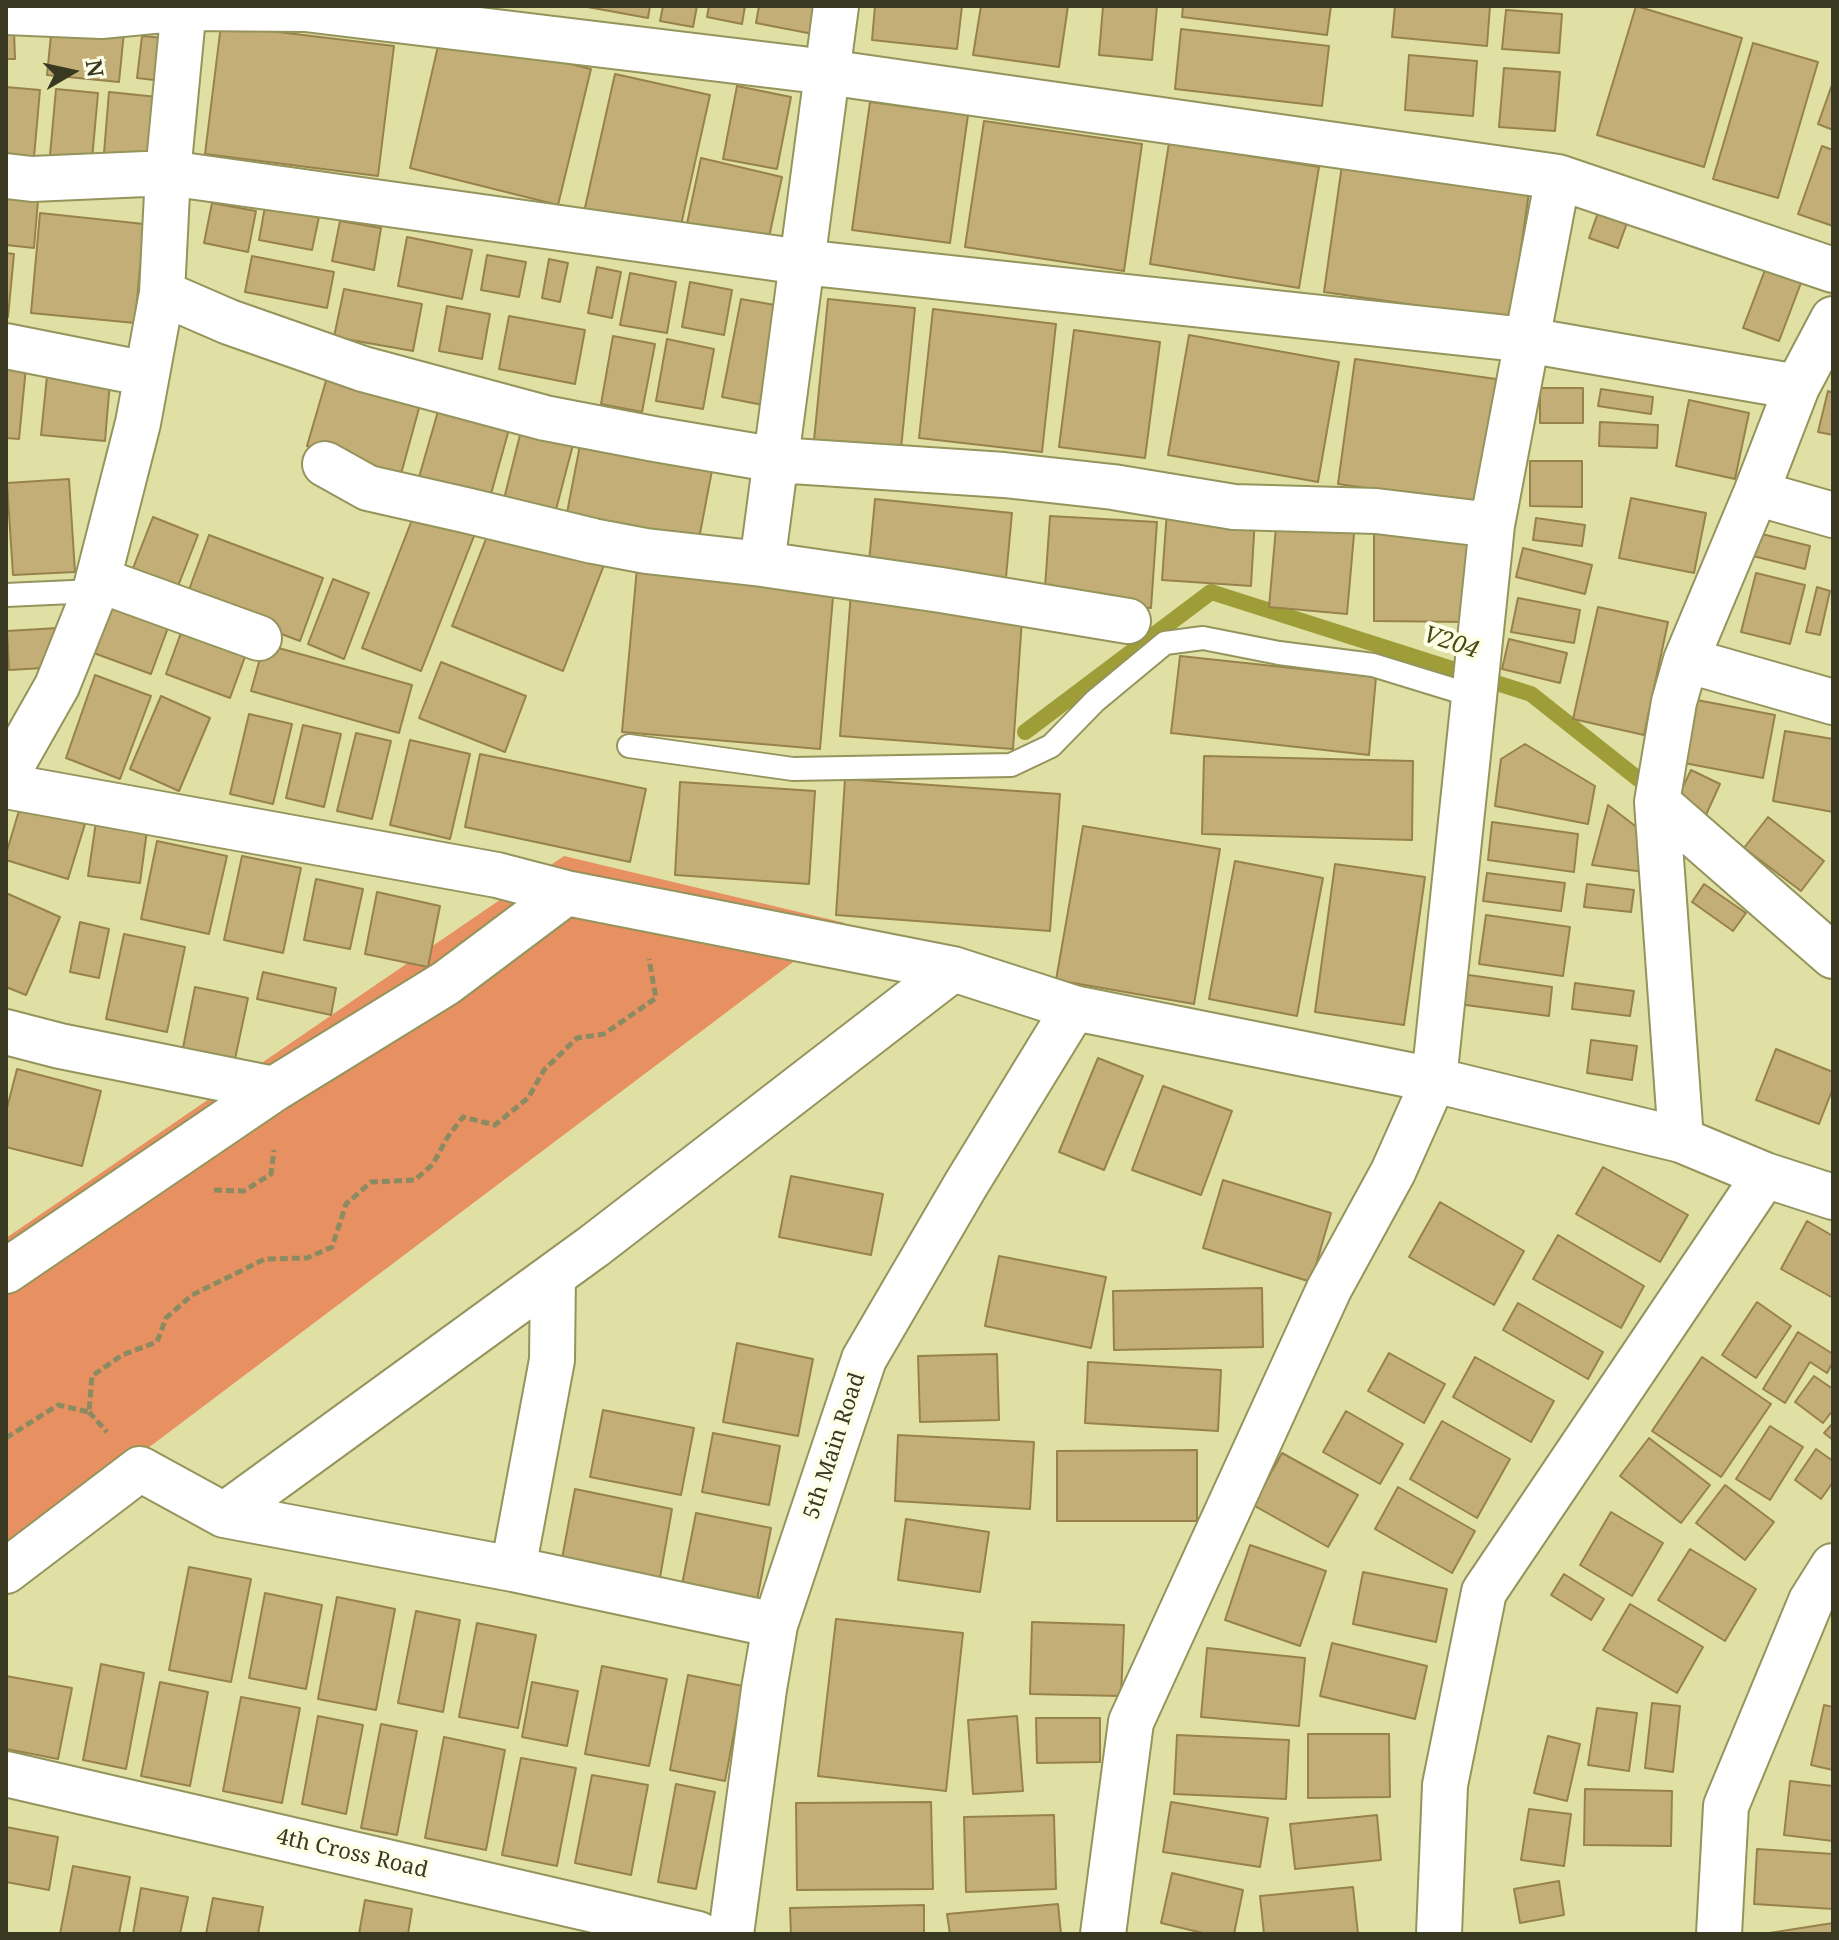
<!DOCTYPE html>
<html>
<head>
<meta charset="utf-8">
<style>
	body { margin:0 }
	#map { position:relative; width:1839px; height:1940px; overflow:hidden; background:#e0e0a5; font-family:"Noto Serif",serif }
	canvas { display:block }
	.frame { position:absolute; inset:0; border:8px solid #393921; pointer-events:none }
	.north { position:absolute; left:32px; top:32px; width:80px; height:80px; -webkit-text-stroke:6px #feffe7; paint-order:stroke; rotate:81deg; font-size:22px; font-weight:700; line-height:32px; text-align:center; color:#393921 }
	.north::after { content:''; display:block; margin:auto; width:28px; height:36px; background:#393921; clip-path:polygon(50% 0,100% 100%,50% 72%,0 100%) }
</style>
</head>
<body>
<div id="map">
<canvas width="1839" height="1940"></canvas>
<div class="frame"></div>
<div class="north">N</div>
</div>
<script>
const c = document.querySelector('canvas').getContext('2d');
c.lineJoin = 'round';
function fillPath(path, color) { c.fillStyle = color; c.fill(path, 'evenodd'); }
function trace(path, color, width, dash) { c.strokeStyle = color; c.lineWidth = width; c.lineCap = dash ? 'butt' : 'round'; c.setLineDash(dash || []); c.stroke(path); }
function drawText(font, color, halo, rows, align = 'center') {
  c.font = font + ' "Noto Serif",serif'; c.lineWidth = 8; c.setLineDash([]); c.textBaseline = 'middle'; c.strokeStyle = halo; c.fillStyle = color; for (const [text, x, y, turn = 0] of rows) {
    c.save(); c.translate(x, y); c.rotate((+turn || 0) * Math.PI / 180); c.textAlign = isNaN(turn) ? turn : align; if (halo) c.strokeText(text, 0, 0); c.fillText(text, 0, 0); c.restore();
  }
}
const green = new Path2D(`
	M564,856L845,923L6,1555V1238Z`);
const stream = new Path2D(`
	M1025,732L1211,592L1531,694L1656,793`);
const building = new Path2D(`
	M582,6H650L648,18Z
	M663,6H697L693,27L660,21Z
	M709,6H745L742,24L707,17Z
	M759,6H819L813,34L756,23Z
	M875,6H962L957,49L872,40Z
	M981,6H1068L1059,67L973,55Z
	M1103,6H1157L1152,60L1099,55Z
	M1183,6H1331L1327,35L1182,17Z
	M1395,6H1490L1487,46L1392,37Z
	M1636,6L1742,38L1704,167L1597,135Z
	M1506,10L1562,14L1559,53L1502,49Z
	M52,25L124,32L119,82L47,75Z
	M221,25L394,46L378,176L205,154Z
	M1181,29L1329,46L1322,106L1175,89Z
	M6,30H14L15,59H6Z
	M441,33L591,69L558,205L410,168Z
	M142,36L175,39L171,82L137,78Z
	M1753,43L1818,62L1778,198L1713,179Z
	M1409,55L1477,61L1473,116L1405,110Z
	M1504,68L1560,72L1555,131L1499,127Z
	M615,74L710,95L679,234L584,212Z
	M1833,82V130L1818,124Z
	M737,86L791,97L777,169L723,159Z
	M6,87L40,90L34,157L6,154Z
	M56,89L98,93L92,160L50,155Z
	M109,92L167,98L161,159L104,153Z
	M870,102L968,115L950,243L852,230Z
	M984,121L1142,144L1124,271L965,247Z
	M1169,143L1319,167L1299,288L1150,264Z
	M1822,146L1833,150V226L1798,214Z
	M701,158L782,177L766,251L685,233Z
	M1342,165L1529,192L1511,319L1324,292Z
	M6,198L38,201L34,248L6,245Z
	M266,201L320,212L312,250L259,240Z
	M212,203L256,211L248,252L204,243Z
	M1599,210L1628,220L1618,248L1589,238Z
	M40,213L144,224L135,323L31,313Z
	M340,221L381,228L374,270L332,261Z
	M407,237L472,250L462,299L398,286Z
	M6,253L14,254L8,317H6Z
	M487,255L526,262L519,297L481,290Z
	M252,256L334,272L327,308L245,292Z
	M549,259L568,263L560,302L542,298Z
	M597,267L621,272L612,318L588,313Z
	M1765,270L1801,283L1779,341L1743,328Z
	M630,273L676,282L667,333L620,325Z
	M690,282L732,290L724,335L682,327Z
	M344,289L422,304L413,351L334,337Z
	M741,299L786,307L768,406L722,397Z
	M828,299L915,308L901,449L814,440Z
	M447,306L490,314L482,359L439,351Z
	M933,309L1056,324L1042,452L919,438Z
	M509,316L585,330L575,384L499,369Z
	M1074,330L1160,342L1145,458L1059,447Z
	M1189,335L1339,362L1318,482L1168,455Z
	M613,336L655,344L642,412L601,404Z
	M667,339L714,349L703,409L656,401Z
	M1355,359L1496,379L1479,504L1338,484Z
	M6,365L26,367L19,439L6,438Z
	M328,374L421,401L401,474L307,446Z
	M47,376L110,382L105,441L41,435Z
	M1540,388H1583V423H1540Z
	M1601,389L1653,397L1651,414L1598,406Z
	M1828,391L1833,393V435L1818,432Z
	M1689,400L1749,413L1735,479L1676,466Z
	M441,401L511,422L486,512L415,491Z
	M1600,422L1658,425L1657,448L1599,446Z
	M523,423L575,437L552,525L501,511Z
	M581,440L713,465L698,544L566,518Z
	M1530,461H1582V507L1530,506Z
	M69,479L75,572L13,575L7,483Z
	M1631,498L1706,513L1694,573L1619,558Z
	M875,499L1012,513L1005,588L868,573Z
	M417,507L476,531L421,671L362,648Z
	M1167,511L1255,517L1251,586L1162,580Z
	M1050,516L1157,522L1151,608L1044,602Z
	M1277,516L1355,523L1347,614L1269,607Z
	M153,517L198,535L171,604L126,586Z
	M1536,518L1585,525L1582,546L1533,540Z
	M493,521L604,565L563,671L452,626Z
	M1374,524L1468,525L1466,622L1374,621Z
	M1758,533L1810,546L1805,569L1753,556Z
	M209,535L323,578L300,641L186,598Z
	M1523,548L1592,565L1585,594L1516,577Z
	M637,568L834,585L820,749L622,732Z
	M1756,573L1805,585L1790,644L1741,632Z
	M333,579L369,593L344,659L308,644Z
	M1817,587L1830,591L1820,635L1806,632Z
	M114,592L173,614L151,674L91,652Z
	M851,592L1023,605L1013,749L840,736Z
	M1518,598L1580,610L1574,643L1511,632Z
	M1598,607L1668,622L1644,735L1573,719Z
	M186,619L250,643L230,698L166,674Z
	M58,628L61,667L9,670L7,631Z
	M1509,639L1567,653L1560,683L1502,669Z
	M264,644L412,685L399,733L251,691Z
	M1180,656L1376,677L1369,755L1171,733Z
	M441,662L526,696L505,752L419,718Z
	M95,675L151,696L120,779L66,758Z
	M161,696L210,718L179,791L130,769Z
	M1697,700L1775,715L1763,778L1684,763Z
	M249,714L292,724L273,804L230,794Z
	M303,725L341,734L324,807L286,798Z
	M1785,731L1833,739V812L1773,801Z
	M356,733L391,741L372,819L337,811Z
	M410,740L470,754L450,839L390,825Z
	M1525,744L1595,786L1588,824L1495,806L1501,759Z
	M480,754L646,789L630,862L465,827Z
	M1204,756L1413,761L1412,840L1202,834Z
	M1691,770L1720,784L1705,817L1675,803Z
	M845,779L1060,794L1050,931L836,915Z
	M680,782L815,791L809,884L675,875Z
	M21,804L85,824L68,879L6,860V854Z
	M1608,805L1652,839L1644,872L1592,865Z
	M1768,817L1824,861L1801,891L1744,848Z
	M96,822L147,830L140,883L88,876Z
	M1492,822L1578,834L1574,872L1488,860Z
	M1083,826L1220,849L1194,1004L1056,980Z
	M157,841L227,856L209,934L141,919Z
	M242,856L301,868L283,953L224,940Z
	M1235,861L1323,878L1297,1016L1209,999Z
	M1335,864L1425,877L1404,1025L1315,1012Z
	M1487,873L1565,883L1561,911L1483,901Z
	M316,879L363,889L350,949L304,940Z
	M1587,884L1634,890L1631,912L1584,907Z
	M1704,884L1746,913L1733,931L1692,902Z
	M377,892L440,906L428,967L365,954Z
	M6,893L60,917L26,995L6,987Z
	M1486,915L1570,927L1563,976L1479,964Z
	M80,922L109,929L99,978L70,972Z
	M124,934L185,947L167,1032L106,1019Z
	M263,972L336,988L331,1015L257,999Z
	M1462,974L1552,987L1549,1016L1458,1004Z
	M1575,983L1634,991L1630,1016L1572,1009Z
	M195,987L248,998L235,1059L183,1048Z
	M1591,1040L1637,1046L1632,1080L1587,1073Z
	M1776,1049L1833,1072V1088L1819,1124L1756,1100Z
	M1098,1058L1143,1076L1104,1170L1059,1152Z
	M17,1069L101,1091L82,1166L6,1147V1112Z
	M1163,1086L1232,1111L1201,1195L1132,1170Z
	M1603,1167L1688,1215L1660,1262L1576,1214Z
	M791,1176L883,1194L871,1255L779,1237Z
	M1223,1180L1331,1213L1311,1282L1203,1248Z
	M1440,1202L1524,1251L1494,1305L1409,1257Z
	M1807,1221L1833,1236V1298L1781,1269Z
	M1558,1235L1644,1286L1621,1328L1533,1279Z
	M999,1256L1106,1277L1091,1348L985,1326Z
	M1262,1288L1263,1347L1114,1350L1113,1291Z
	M1757,1302L1791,1326L1756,1378L1722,1355Z
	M1518,1303L1603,1352L1588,1379L1503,1330Z
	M1798,1332L1833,1354V1362L1827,1373L1810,1362L1785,1403L1763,1389Z
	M737,1343L813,1359L798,1436L723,1422Z
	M1389,1353L1445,1384L1424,1423L1368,1391Z
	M997,1354L999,1420L920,1422L918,1356Z
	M1475,1357L1554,1401L1531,1442L1453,1397Z
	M1702,1357L1771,1404L1721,1477L1652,1431Z
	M1088,1362L1221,1370L1218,1431L1085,1423Z
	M1814,1376L1833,1389V1410L1823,1423L1795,1402Z
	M603,1410L694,1428L681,1495L590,1477Z
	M1346,1411L1403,1444L1380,1484L1323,1452Z
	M1442,1421L1510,1459L1477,1518L1410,1479Z
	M1833,1423V1440L1824,1433Z
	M1770,1426L1803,1447L1770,1500L1736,1479Z
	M713,1433L780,1446L769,1505L702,1492Z
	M898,1435L1034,1442L1030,1509L895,1501Z
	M1649,1438L1710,1485L1681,1523L1620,1476Z
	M1816,1449L1833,1461V1482L1821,1499L1795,1480Z
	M1197,1450V1521H1057V1451Z
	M1282,1453L1358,1495L1328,1547L1253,1505Z
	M1725,1485L1774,1522L1745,1560L1696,1523Z
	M1398,1487L1475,1531L1452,1573L1375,1529Z
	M575,1489L672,1509L659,1583L561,1564Z
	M1611,1512L1663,1543L1632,1596L1580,1565Z
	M696,1513L771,1528L756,1605L681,1590Z
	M906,1519L989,1532L980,1592L898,1580Z
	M1250,1545L1326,1571L1300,1646L1225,1620Z
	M1690,1549L1756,1589L1725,1641L1658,1600Z
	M189,1567L251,1579L231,1682L169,1670Z
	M1363,1572L1447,1589L1436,1642L1353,1624Z
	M1564,1574L1604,1599L1591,1620L1551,1595Z
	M265,1593L322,1605L306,1689L249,1678Z
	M337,1597L395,1609L376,1710L318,1699Z
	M1630,1604L1703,1647L1677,1693L1603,1650Z
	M416,1611L460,1620L443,1712L398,1703Z
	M836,1619L963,1633L946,1791L818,1776Z
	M1032,1622L1124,1625L1121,1696L1030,1694Z
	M477,1623L536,1635L518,1728L459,1717Z
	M1332,1643L1427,1666L1415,1719L1320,1696Z
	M1207,1648L1305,1658L1299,1726L1201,1717Z
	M101,1664L144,1673L126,1769L83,1760Z
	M602,1666L667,1679L649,1766L585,1754Z
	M688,1675L743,1686L725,1781L670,1770Z
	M6,1676L72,1688L58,1759L6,1749Z
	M160,1682L208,1692L190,1786L141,1776Z
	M532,1682L578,1691L567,1746L522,1737Z
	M241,1697L300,1708L282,1803L223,1791Z
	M1652,1703L1680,1706L1673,1772L1645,1768Z
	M1824,1705L1833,1707V1770L1811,1765Z
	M1597,1708L1637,1713L1629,1771L1588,1765Z
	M318,1716L363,1725L346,1814L302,1804Z
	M1017,1716L1023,1791L973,1794L968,1720Z
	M1036,1718H1100V1762L1037,1763Z
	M381,1724L417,1731L397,1835L361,1828Z
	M1308,1734H1389L1390,1797L1308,1798Z
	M1177,1735L1289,1740L1286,1799L1174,1794Z
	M1548,1736L1580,1744L1567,1801L1534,1793Z
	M444,1737L505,1750L486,1850L425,1838Z
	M521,1758L576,1768L557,1866L502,1855Z
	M592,1775L648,1785L631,1875L575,1863Z
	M1790,1781L1833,1786V1841L1784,1835Z
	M676,1784L715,1792L696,1889L658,1882Z
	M1585,1789L1672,1791L1671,1846L1584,1845Z
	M931,1802L933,1889L797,1890L796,1803Z
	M1171,1802L1268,1818L1260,1867L1163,1852Z
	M1529,1809L1571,1814L1564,1866L1521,1860Z
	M1054,1815L1056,1889L966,1892L964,1817Z
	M1377,1815L1381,1860L1295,1869L1290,1824Z
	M6,1827L58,1837L49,1890L6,1882Z
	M1757,1849L1833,1854V1909L1754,1904Z
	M73,1866L130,1877L119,1934H60Z
	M1172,1873L1243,1890L1234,1934H1207L1161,1923Z
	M1559,1881L1564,1915L1520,1923L1514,1889Z
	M1353,1887L1358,1934H1264L1260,1896Z
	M141,1888L188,1897L180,1934H133Z
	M213,1898L263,1907L258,1934H206Z
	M365,1900L412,1909L408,1934H359Z
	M1058,1904L1061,1934H950L947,1914Z
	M924,1905V1934H791L790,1908Z
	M1833,1923V1934H1763Z`);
const path = new Path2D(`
	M214,1190L244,1191L271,1174L274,1150
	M89,1412L107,1432
	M6,1438L58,1405L89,1412L92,1376L122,1355L157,1342L166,1318L192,1295L265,1259L307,1258L332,1247L346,1204L371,1182L415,1180L433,1164L447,1138L463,1117L495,1125L528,1098L544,1070L577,1038L604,1034L656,998L649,959`);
const service = new Path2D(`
	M6,595L95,591
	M629,746L793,769L1011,765L1051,746L1095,701L1165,643L1203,638L1279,653L1373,665L1474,696`);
const minor = new Path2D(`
	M6,12L101,16L184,8L305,9L827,72L1558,177L1833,270
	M6,176L32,179L168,173L802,262L1527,340L1797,387
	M162,293L229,322L363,369L545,418L654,439L777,460L1004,475L1113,487L1234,507L1376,511L1492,525
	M6,346L147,374
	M325,464L368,488L465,510L593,541L646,551L762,564L941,590L1128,621
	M1756,493L1833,515
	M762,564L836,6
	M99,580L259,638
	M1686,660L1833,702
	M6,776L57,686L95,591L138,423L162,293L168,173L184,6
	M6,786L497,875L566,893
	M1657,802L1833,956
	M6,1032L60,1046L274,1089
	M1681,1140L1657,802L1674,702L1686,660L1756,493L1797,387L1833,319
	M6,1271L274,1089L446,983L566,893L953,969L1074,1008L1434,1080L1681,1140L1765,1175L1833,1197
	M224,1515L513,1569L775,1625
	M513,1569L552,1360L553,1276
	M6,1571L140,1469L224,1515L594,1246L953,969
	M6,1774L698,1934
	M731,1934L764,1689L775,1625L864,1359L965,1186L1074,1008
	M1103,1934L1131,1722L1329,1289L1393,1172L1434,1080L1492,525L1558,177
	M1439,1934L1445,1785L1484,1592L1765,1175
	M1719,1934L1726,1806L1811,1601L1833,1566`);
const streetNames = [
	["5th Main Road",835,1446,-72],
	["4th Cross Road",352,1854,13]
];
const waterNames = [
	["V204",1451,643,18]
];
fillPath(green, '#e79061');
trace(stream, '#9f9d37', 16);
fillPath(building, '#c4ae77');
trace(building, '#97824c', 2);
trace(service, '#94945c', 26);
trace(minor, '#94945c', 48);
trace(path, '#8b8b62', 5, [8, 4]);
trace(service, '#fff', 22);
trace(minor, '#fff', 44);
drawText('22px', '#393921', '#feffe7', streetNames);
drawText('italic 24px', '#484710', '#feffe7', waterNames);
</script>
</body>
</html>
